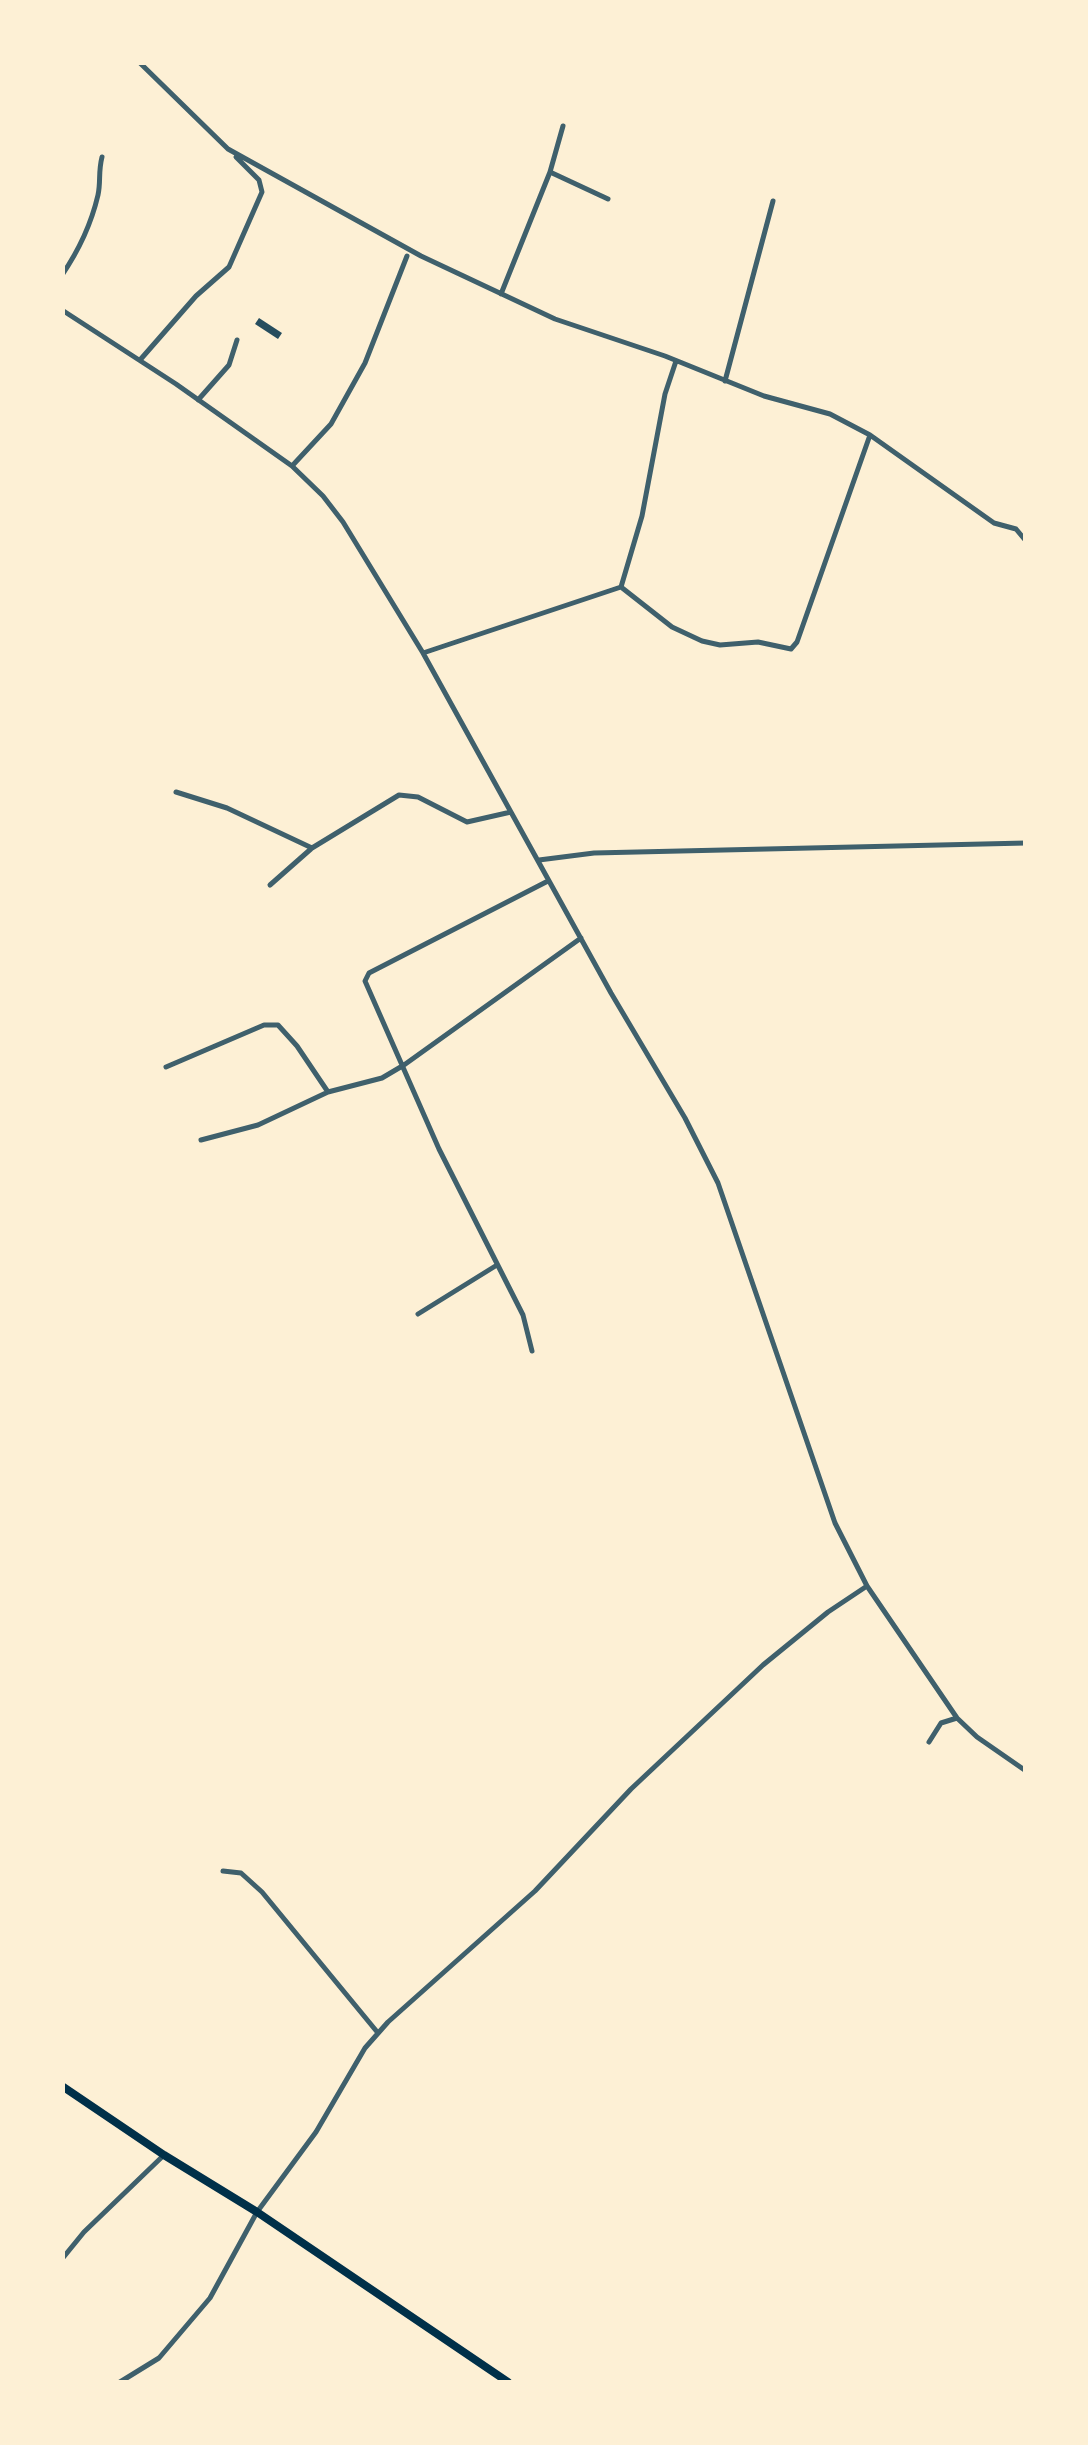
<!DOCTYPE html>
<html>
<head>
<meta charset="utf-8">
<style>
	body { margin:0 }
	#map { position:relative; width:1088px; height:2445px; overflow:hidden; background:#fdf0d5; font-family:"Asap Condensed",sans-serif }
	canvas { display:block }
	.frame { position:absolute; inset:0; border:65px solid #fdf0d5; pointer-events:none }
</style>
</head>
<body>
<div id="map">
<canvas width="1088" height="2445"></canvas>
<div class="frame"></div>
</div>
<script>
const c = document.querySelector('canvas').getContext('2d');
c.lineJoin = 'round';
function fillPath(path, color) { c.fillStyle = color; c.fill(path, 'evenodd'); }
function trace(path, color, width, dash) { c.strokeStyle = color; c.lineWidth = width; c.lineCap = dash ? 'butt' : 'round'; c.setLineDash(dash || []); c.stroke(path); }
const building = new Path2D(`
	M259,318L282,333L278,339L255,324Z`);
const minor = new Path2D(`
	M139,62L228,149
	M228,149L421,256L555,319L665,356L764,396L830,414L870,435L994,523L1016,529L1026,541
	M550,172L563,126
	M62,275C79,250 91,225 98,195C101,181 98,173 102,157
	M501,294L550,172L608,199
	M62,310L176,384L292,466L323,496L343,522L423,653L611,993L685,1118L718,1183L835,1523L867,1586L957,1718L977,1737L1026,1771
	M140,360L196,296L229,267L262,192L259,180L236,157
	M725,381L773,201
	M198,400L229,365L237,340
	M292,466L331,424L365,363L407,256
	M621,587L672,627L702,641L720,645L758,642L791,649L797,642L870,435
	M423,653L621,587L642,516L665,394L676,361
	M176,792L227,808L312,848
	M539,860L594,853L1026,843
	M270,885L312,848L399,795L418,797L467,822L511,812
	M166,1067L264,1025H278L297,1046L328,1092
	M201,1140L258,1125L328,1092L382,1078L404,1065L581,938
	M418,1314L497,1265
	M532,1351L523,1315L439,1149L365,981L369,973L548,881
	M929,1742L941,1723L957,1718
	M223,1871L241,1873L262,1892L378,2033
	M62,2259L84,2232L164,2155
	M120,2382L159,2358L210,2298L257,2212L316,2132L365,2048L388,2022L535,1891L631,1789L763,1665L828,1612L867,1586`);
const primary = new Path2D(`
	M62,2086L164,2155L257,2212L508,2382`);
fillPath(building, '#264d5e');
trace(minor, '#3f606c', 5);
trace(primary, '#003049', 8);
</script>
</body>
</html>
